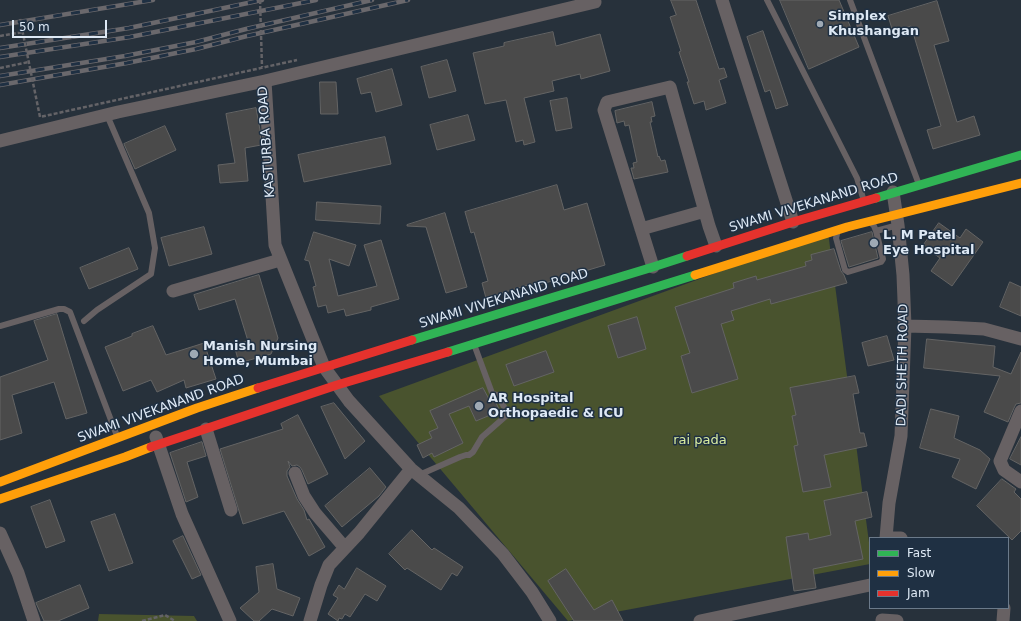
<!DOCTYPE html>
<html>
<head>
<meta charset="utf-8">
<style>
	body { margin:0 }
	#map { position:relative; width:1021px; height:621px; overflow:hidden; background:#27313b; font-family:"DejaVu Sans",sans-serif }
	canvas { display:block }
	.legend { position:absolute; left:869px; top:537px; width:140px; height:72px; box-sizing:border-box; background:#1f3043; border:1px solid #6b7a8a; margin:0; padding:5px 7px; list-style:none; font-size:12px; color:#dee9f5 }
	.legend li { display:flex; align-items:center; gap:8px; height:20px }
	.legend b { width:20px; border:1px solid #6b7a8a }
	.scale { position:absolute; left:12px; top:20px; width:95px; height:18px; box-sizing:border-box; border:2px solid #dee9f5; border-top:0; padding-left:5px; font-size:12px; line-height:14px; white-space:nowrap; color:#dee9f5; -webkit-text-stroke:3px #1f3043; paint-order:stroke }
</style>
</head>
<body>
<div id="map">
<canvas width="1021" height="621"></canvas>
<ul class="legend">
<li><b style="height:5px;background:#30b455"></b>Fast</li>
<li><b style="height:5px;background:#ff9f0a"></b>Slow</li>
<li><b style="height:5px;background:#e5322d"></b>Jam</li>
</ul>
<div class="scale">50 m</div>
</div>
<script>
const c = document.querySelector('canvas').getContext('2d');
c.lineJoin = 'round';
function fillPath(path, color) { c.fillStyle = color; c.fill(path, 'evenodd'); }
function trace(path, color, width, dash) { c.strokeStyle = color; c.lineWidth = width; c.lineCap = dash ? 'butt' : 'round'; c.setLineDash(dash || []); c.stroke(path); }
function drawText(font, color, halo, rows, align = 'center') {
  c.font = font + ' "DejaVu Sans",sans-serif'; c.lineWidth = 3; c.setLineDash([]); c.textBaseline = 'middle'; c.strokeStyle = halo; c.fillStyle = color; for (const [text, x, y, turn = 0] of rows) {
    c.save(); c.translate(x, y); c.rotate((+turn || 0) * Math.PI / 180); c.textAlign = isNaN(turn) ? turn : align; if (halo) c.strokeText(text, 0, 0); c.fillText(text, 0, 0); c.restore();
  }
}
const green = new Path2D(`
	M828,232L870,550V564L568,621L379,396Z
	M99,614L194,616L197,621H98Z`);
const building = new Path2D(`
	M671,0H696L719,69L724,68L727,77L719,80L726,103L706,110L704,101L694,104L687,82H689L679,52L681,51L670,17L676,15Z
	M780,0H839L859,47L809,69Z
	M937,1L949,41L934,45L957,122L974,116L980,135L933,149L927,130L941,126L911,26L893,32L888,16Z
	M763,31L788,105L776,109L770,90L765,92L747,37Z
	M553,32L556,46L600,34L610,71L581,79L580,74L552,81L554,91L524,98L535,142L524,145L523,140L516,142L506,100L485,104L473,53L504,46V43Z
	M447,60L456,91L429,98L421,67Z
	M392,69L402,105L376,112L371,92L361,94L357,79Z
	M320,82H336L338,114H321Z
	M567,98L572,128L556,131L550,101Z
	M652,102L655,116L651,117L652,122H650L658,157L659,156L661,161L665,160L668,172L634,179L631,168H634L633,163L637,162L629,125L625,126L624,121L617,123L615,111Z
	M256,108L260,130L261,145L245,148L248,181L220,183L218,165L235,163L226,114Z
	M468,115L475,140L437,150L430,125Z
	M165,126L176,150L135,169L124,144Z
	M385,137L391,164L304,182L298,155Z
	M557,185L564,210L587,203L605,265L532,287L531,284L486,298L482,283L488,281L474,232L471,233L465,212Z
	M317,202L381,206L380,224L316,220Z
	M445,213L467,287L446,293L426,227L407,226V225Z
	M939,223L960,238L966,229L983,242L952,286L931,271L940,258L923,246Z
	M204,227L212,254L169,266L161,238Z
	M314,232L356,245L349,266L329,259L338,296L377,286L364,245L381,240L399,299L371,307V310L346,316L344,309L328,313L326,305L318,307L313,287L316,286L309,261L305,260Z
	M872,232L878,258L849,267L841,241Z
	M129,248L138,269L89,289L80,268Z
	M834,249L841,271L844,275L847,283L771,304L770,299L731,311L734,320L721,324L738,379L692,393L681,356L690,353L675,307L734,288L733,283L756,276L757,280L806,266L805,262L812,260L811,255Z
	M259,275L278,338L271,354L239,363L234,345L248,341L235,299L199,310L194,295Z
	M1010,282L1021,287V316L1000,307Z
	M57,314L87,413L66,419L54,382L12,395L22,433L0,440V377L48,360L34,321Z
	M637,317L646,349L618,358L608,326Z
	M153,326L166,355L204,343L216,379L186,388L184,380L157,392L151,380L123,391L105,347L132,336V334Z
	M887,336L894,360L868,366L862,343Z
	M927,339L995,346L993,367L1011,374L1021,352V403L1016,404L1014,408L1008,422L984,412L1000,376L924,368Z
	M546,351L554,372L514,386L506,365Z
	M855,376L859,393L853,394L860,433H864L867,446L824,455L831,487L803,492L794,446L798,445L792,416L796,415L790,388Z
	M483,388L489,399L491,398L494,399L500,411L476,421L469,406L449,414L463,443L434,457L432,453L423,458L417,445L432,438L429,432L438,428L430,411Z
	M334,403L365,441L345,459L321,407Z
	M931,409L959,416L954,438L980,450L990,459L976,489L952,477L960,459L920,448Z
	M298,415L328,474L308,484L302,470L300,467L297,465L292,466L288,461L290,467L287,471V476L297,499L304,510L307,520L309,519L325,547L309,556L284,511L243,524L220,449L283,429L281,424Z
	M1021,437V465L1010,459Z
	M202,442L206,456L187,462L198,497L186,502L170,453Z
	M370,468L386,487L379,496L342,527L325,506Z
	M1002,479L1016,489L1014,492L1021,499V531L1012,540L977,506Z
	M867,492L872,517L855,521L863,559L813,569L816,588L794,591L786,537L808,533L809,540L831,535L824,501Z
	M50,500L65,541L46,548L31,507Z
	M115,514L133,563L109,571L91,522Z
	M412,530L432,550L434,548L463,567L457,576L452,573L441,590L407,568L405,570L389,554Z
	M183,536L201,575L192,579L173,541Z
	M273,564L277,589L300,598L293,616L272,609L259,621H254L240,608L259,592L256,567Z
	M357,568L386,586L377,601L365,594L350,617L345,614L342,619L339,618L338,621L328,614L338,598L333,595L339,585L344,589Z
	M566,569L594,610L612,600L623,621H574L548,581Z
	M80,585L89,608L58,621H44L36,603Z`);
const path = new Path2D(`
	M0,36L23,32
	M0,68L29,62
	M142,621L165,615L175,621`);
const lane = new Path2D(`
	M767,0L857,178L863,198
	M850,0L918,182
	M872,224L874,226L876,231L898,225
	M837,234L836,238L845,270L848,272L881,262L883,259L876,231
	M84,321L97,310L151,274L155,248L149,213L107,115
	M0,326L59,309H64L70,312L117,436
	M419,475L460,457L466,455H469L473,452L482,437L507,415L506,410L497,395L493,394L492,393L475,347`);
const street = new Path2D(`
	M722,0L793,222
	M265,81L595,2
	M0,141L118,112L265,81L275,245L324,367L349,401L411,469L459,508L503,554L532,592L550,621
	M641,229L705,211
	M653,267L604,110L607,102L670,87L709,226L716,246
	M173,291L280,260
	M905,326L946,327L984,329L1021,339
	M1021,411L1000,461L1004,470L1021,482
	M206,429L231,510
	M156,437L182,514L230,621
	M295,473L304,496L315,513L345,548
	M0,533L18,573L34,621
	M886,538L889,503L901,436L905,326L903,275L898,225L893,192
	M886,538H901
	M882,620L897,621
	M310,621L321,585L329,565L359,533L411,469
	M700,621L870,585
	M1003,621L1004,608`);
const fast = new Path2D(`
	M876,198L1021,155
	M412,340L653,267L687,256
	M448,352L695,275`);
const slow = new Path2D(`
	M695,275L847,227L1021,183
	M0,482L197,408L258,388
	M0,499L125,457L151,447`);
const jam = new Path2D(`
	M687,256L793,222L876,198
	M258,388L412,340
	M151,447L337,385L448,352`);
const rail = new Path2D(`
	M0,25L153,0
	M0,48L129,28L262,0
	M0,57L130,37L316,0
	M0,76L125,56L196,42L246,29L372,0
	M0,85L127,63L196,49L247,36L408,0`);
const pathBridge = new Path2D(`
	M260,0L262,67
	M20,19L40,117L297,60`);
const markers = [
	[820,24,4,"#9ea9b4"],
	[874,243,5,"#9ea9b4"],
	[194,354,5,"#9ea9b4"],
	[479,406,5,"#9ea9b4"]
];
const poiNames = [
	["Simplex",828,17],
	["Khushangan",828,32],
	["L. M Patel",883,236],
	["Eye Hospital",883,251],
	["Manish Nursing",203,347],
	["Home, Mumbai",203,362],
	["AR Hospital",488,399],
	["Orthopaedic & ICU",488,414]
];
const streetNames = [
	["KASTURBA ROAD",267,142,-94],
	["SWAMI VIVEKANAND ROAD",814,203,-17],
	["SWAMI VIVEKANAND ROAD",504,299,-17],
	["DADI SHETH ROAD",903,365,-89],
	["SWAMI VIVEKANAND ROAD",161,409,-20]
];
const parkNames = [
	["rai pada",700,441]
];
fillPath(green, '#49532e');
fillPath(building, '#4a4a4a');
trace(building, '#646464', 1);
trace(path, '#646367', 2.5, [4, 2]);
trace(lane, '#676163', 6);
trace(street, '#676163', 13);
trace(fast, '#30b455', 9);
trace(slow, '#ff9f0a', 9);
trace(jam, '#e5322d', 9);
trace(rail, '#6a686c', 4.5);
trace(rail, '#1f3043', 3, [9]);
trace(pathBridge, '#646367', 2.5, [4, 2]);
for (const [x, y, r, color] of markers) { const dot = new Path2D(); dot.arc(x, y, r, 0, 2 * Math.PI); c.fillStyle = color; c.fill(dot); trace(dot, '#1f3043', 1.5); }
drawText('bold 13px', '#dee9f5', '#1f3043', poiNames, 'left');
drawText('13px', '#dee9f5', '#1f3043', streetNames);
drawText('13px', '#daeda0', '#1f3043', parkNames);
</script>
</body>
</html>
